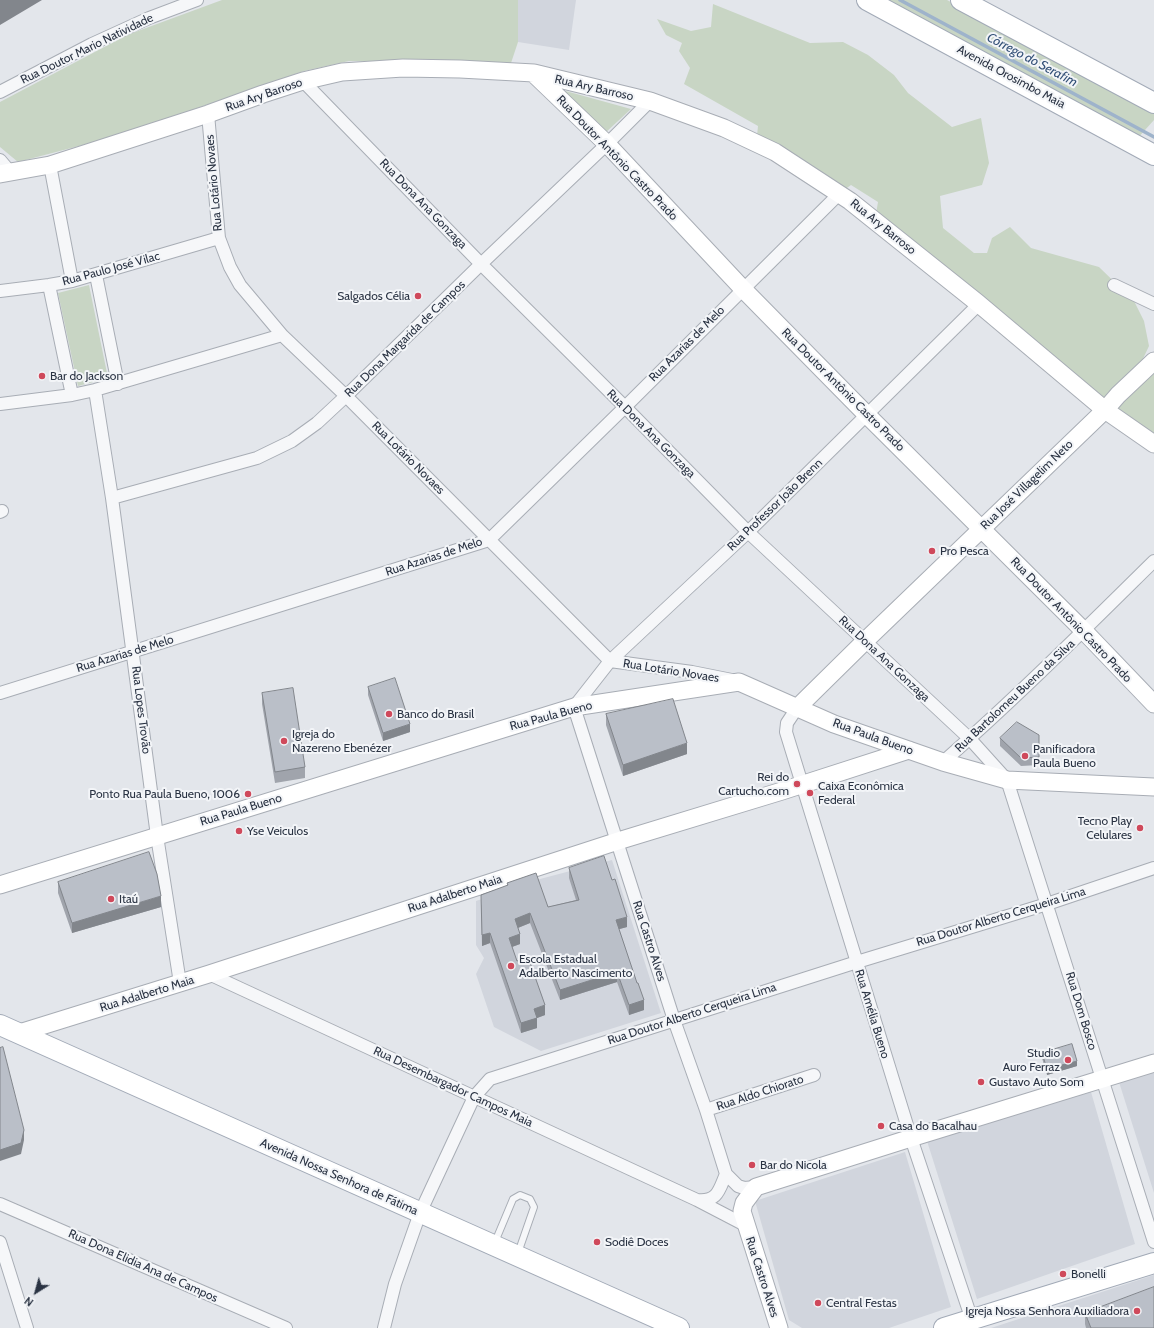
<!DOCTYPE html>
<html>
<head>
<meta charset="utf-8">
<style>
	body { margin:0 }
	#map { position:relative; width:1154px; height:1328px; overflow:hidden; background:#e3e6eb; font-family:Cabin,sans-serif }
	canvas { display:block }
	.north { position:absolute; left:16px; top:1272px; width:40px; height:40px; -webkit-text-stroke:3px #f3f5f8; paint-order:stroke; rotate:217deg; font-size:11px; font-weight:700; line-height:16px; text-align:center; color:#2a3343 }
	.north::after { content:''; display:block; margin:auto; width:14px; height:18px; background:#2a3343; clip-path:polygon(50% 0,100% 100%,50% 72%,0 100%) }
</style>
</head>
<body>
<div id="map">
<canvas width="1154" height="1328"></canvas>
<div class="north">N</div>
</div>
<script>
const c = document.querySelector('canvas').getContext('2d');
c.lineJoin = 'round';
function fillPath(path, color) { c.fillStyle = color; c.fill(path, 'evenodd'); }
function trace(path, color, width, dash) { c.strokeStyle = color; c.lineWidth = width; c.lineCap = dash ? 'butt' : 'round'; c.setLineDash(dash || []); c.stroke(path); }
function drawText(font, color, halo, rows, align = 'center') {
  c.font = font + ' Cabin,sans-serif'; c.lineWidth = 4; c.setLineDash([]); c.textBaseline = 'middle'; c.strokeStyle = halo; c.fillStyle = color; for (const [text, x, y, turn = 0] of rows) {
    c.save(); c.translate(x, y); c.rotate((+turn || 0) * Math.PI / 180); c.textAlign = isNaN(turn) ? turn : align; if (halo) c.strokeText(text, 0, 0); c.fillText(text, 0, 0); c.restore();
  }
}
const built = new Path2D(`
	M518,0H576L569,50L518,42Z
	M612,860L661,1013L541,1051L494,1027L476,974L484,958L476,945V901L540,879Z
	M1154,1072V1193L1119,1082Z
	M1091,1092L1135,1244L977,1299L927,1141Z
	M905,1152L951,1307L889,1328H802L789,1320L755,1201Z
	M1154,1275V1328H991Z`);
const green = new Path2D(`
	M222,0H518V42L511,63L349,61L304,71L117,136L18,162L0,147V102L127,35Z
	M884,0H947L1154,110V120L1136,140Z
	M713,4L810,43L843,42L868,55L894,75L908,93L952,127L981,118L989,163L982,185L940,196L943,228L974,253H987L992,238L1010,227L1031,248L1099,267L1134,301L1144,321L1149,346L1140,365L1102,403L876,214L878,202L851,185L840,193L757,136L758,126L684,84L690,68L679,51L682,43L666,35L657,19L691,31L711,27Z
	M562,90L631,109L604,134Z
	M89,285L108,378L78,386L58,293Z
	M1154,365V443L1105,414Z`);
const stream = new Path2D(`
	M900,0L1154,137`);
const lane = new Path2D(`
	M495,1242L513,1199L520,1195L530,1199L534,1207L518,1253`);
const street = new Path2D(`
	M303,81L481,264L625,407L748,532L970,739L1007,780L1154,1242
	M0,92L92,44L149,18L197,0
	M208,114L219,238L230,267L240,285L282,335L346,396L610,661L692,672L732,680
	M0,160L11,173
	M50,165L72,281
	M96,275L118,384
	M49,285L72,395
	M1114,285L1154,304
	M0,291L49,285L72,281L219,238
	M95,390L112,498L157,836L180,983
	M0,404L72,395L95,390L282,335
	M112,498L257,458L292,441L317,423L346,396L481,264L607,144L650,101
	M0,512L2,511
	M0,693L489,540L625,407L840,193
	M797,708L787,723L786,732L911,1138L972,1320
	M943,762C1016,698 1085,629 1154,561
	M209,974L697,1200L745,1225
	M706,1110L814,1075
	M756,1187L744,1188L738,1186L726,1174L706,1110L674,1020L574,707L610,661L748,532L979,304
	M697,1200C718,1202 719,1190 726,1174
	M0,1204L286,1328
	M0,1242L27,1328
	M384,1328L395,1284L420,1213L474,1097L490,1079L857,962L1047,904L1154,868`);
const secondary = new Path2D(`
	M534,74L607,144L743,289L867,415L1084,631L1154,704
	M0,174L50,165L208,114L263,94L303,81L342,72L403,68L460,69L534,73L650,101L724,128L775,152L850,201L979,304L1105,410L1154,444
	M797,708L864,642L1105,410L1118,395L1154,361
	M0,885L574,707L739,682L834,724L943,762L1007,780L1154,787
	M19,1033L209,974L618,841L782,791L909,750
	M779,1328L742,1211L744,1203L756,1187L911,1138L1154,1063`);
const primary = new Path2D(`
	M867,0L1154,155
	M961,0L1154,103
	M0,1025L679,1328
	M944,1328L1154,1263`);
const wall = new Path2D(`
	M368,687L410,732L383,741L368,695Z
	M262,693L305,767V778L275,783L262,704Z
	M606,714L687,754L623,776L606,725Z
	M1039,735V765L1021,766L1000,746V738Z
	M569,868L627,927L619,929L644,1010L629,1015L617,982L560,1000L530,923L518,928L520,944L512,947L517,961L545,1015L537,1018V1028L521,1033L490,943L482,946L481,905L507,886V883L548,907L576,900L569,878Z
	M58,882L161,907L72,933L58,893Z
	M1042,1053L1077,1066L1047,1075L1042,1058Z
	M1085,1313L1154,1328H1086L1085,1324Z`);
const shadedWall = new Path2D(`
	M0,0H42L0,25Z
	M410,724V732L383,741V733Z
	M687,743V754L623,776V765Z
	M161,896V907L72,933V923Z
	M530,913V923L515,929V919Z
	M627,917V927L616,930V920Z
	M490,933V943L482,946V935Z
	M520,934V944L509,948V938Z
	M617,972V982L560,1000V990Z
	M644,1000V1010L629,1015V1005Z
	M545,1005V1015L537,1018V1028L521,1033V1023L534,1009Z
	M1077,1061V1066L1047,1075V1069Z
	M24,1130V1140L21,1154L0,1161V1150Z`);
const building = new Path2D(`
	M395,678L410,724L383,733L368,687Z
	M293,688L305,767L275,772L262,693Z
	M673,699L687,743L623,765L606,714Z
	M1017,722L1039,735V757L1021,758L1000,738Z
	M149,852L157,874L161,896L72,923L58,882Z
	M604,856L612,880L615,879L627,917L616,920L637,983H638L644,1000L629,1005L617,972L560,990L530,913L515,919L520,934L509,938L517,961L528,957L545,1005L534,1009L537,1018L521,1023L490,933L482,935L481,895L508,885L507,883L536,873L548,907L579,900L569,868Z
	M1072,1044L1077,1061L1047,1069L1042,1053Z
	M3,1047L24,1130L21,1143L0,1150V1048Z
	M1154,1287V1328H1091L1085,1313Z`);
const markers = [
	[418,296,4,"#cf495b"],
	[42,376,4,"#cf495b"],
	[932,551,4,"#cf495b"],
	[389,714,4,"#cf495b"],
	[284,741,4,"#cf495b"],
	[1025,756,4,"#cf495b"],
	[797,784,4,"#cf495b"],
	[810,793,4,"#cf495b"],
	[248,794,4,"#cf495b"],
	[1140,828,4,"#cf495b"],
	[239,831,4,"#cf495b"],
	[111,899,4,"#cf495b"],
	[511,966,4,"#cf495b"],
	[1068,1060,4,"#cf495b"],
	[981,1082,4,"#cf495b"],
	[881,1126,4,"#cf495b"],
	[752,1165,4,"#cf495b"],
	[597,1242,4,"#cf495b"],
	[1063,1274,4,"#cf495b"],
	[818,1303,4,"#cf495b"],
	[1137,1311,4,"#cf495b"]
];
const streetNames = [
	["Rua Doutor Mario Natividade",87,49,-26],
	["Avenida Orosimbo Maia",1011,77,28],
	["Rua Ary Barroso",594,88,13],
	["Rua Ary Barroso",264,95,-19],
	["Rua Doutor Antônio Castro Prado",617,158,46],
	["Rua Lotário Novaes",214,183,-95],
	["Rua Dona Ana Gonzaga",423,204,46],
	["Rua Ary Barroso",883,227,39],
	["Rua Paulo José Vilac",111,269,-15],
	["Rua Dona Margarida de Campos",405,339,-44],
	["Rua Azarias de Melo",687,344,-45],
	["Rua Doutor Antônio Castro Prado",843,390,45],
	["Rua Dona Ana Gonzaga",651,434,45],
	["Rua Lotário Novaes",408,458,45],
	["Rua José Villagelim Neto",1027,485,-44],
	["Rua Professor João Brenn",775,505,-44],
	["Rua Azarias de Melo",434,557,-18],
	["Rua Doutor Antônio Castro Prado",1071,620,46],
	["Rua Azarias de Melo",125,654,-17],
	["Rua Dona Ana Gonzaga",884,659,43],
	["Rua Lotário Novaes",671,671,9],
	["Rua Bartolomeu Bueno da Silva",1015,696,-43],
	["Rua Lopes Trovão",141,710,83],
	["Rua Paula Bueno",551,716,-15],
	["Rua Paula Bueno",873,737,20],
	["Rua Paula Bueno",241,810,-17],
	["Rua Adalberto Maia",455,894,-18],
	["Rua Doutor Alberto Cerqueira Lima",1001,917,-17],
	["Rua Castro Alves",649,941,72],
	["Rua Adalberto Maia",147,994,-17],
	["Rua Dom Bosco",1081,1011,73],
	["Rua Doutor Alberto Cerqueira Lima",692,1014,-18],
	["Rua Amélia Bueno",872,1014,73],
	["Rua Desembargador Campos Maia",453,1087,25],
	["Rua Aldo Chiorato",760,1093,-18],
	["Avenida Nossa Senhora de Fátima",339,1177,24],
	["Rua Dona Elidia Ana de Campos",143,1266,24],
	["Rua Castro Alves",762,1277,72]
];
const poiNames = [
	["Salgados Célia",410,296,"right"],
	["Bar do Jackson",50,376],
	["Pro Pesca",940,551],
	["Banco do Brasil",397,714],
	["Igreja do",292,734],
	["Nazereno Ebenézer",292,748],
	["Panificadora",1033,749],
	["Paula Bueno",1033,763],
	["Rei do",789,777,"right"],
	["Cartucho.com",789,791,"right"],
	["Caixa Econômica",818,786],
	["Federal",818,800],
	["Ponto Rua Paula Bueno, 1006",240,794,"right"],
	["Tecno Play",1132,821,"right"],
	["Celulares",1132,835,"right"],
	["Yse Veiculos",247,831],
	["Itaú",119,899],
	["Escola Estadual",519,959],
	["Adalberto Nascimento",519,973],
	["Studio",1060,1053,"right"],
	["Auro Ferraz",1060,1067,"right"],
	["Gustavo Auto Som",989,1082],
	["Casa do Bacalhau",889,1126],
	["Bar do Nicola",760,1165],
	["Sodiê Doces",605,1242],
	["Bonelli",1071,1274],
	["Central Festas",826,1303],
	["Igreja Nossa Senhora Auxiliadora",1129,1311,"right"]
];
const waterNames = [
	["Córrego do Serafim",1032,60,28]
];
fillPath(built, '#d1d5dd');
fillPath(green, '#c8d5c4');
trace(stream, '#9eb3cb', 3.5);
trace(lane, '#a8adb5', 8);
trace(street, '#a8adb5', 14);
trace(secondary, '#a8adb5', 19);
trace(primary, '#a2aab7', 22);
trace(lane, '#f6f7f9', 6);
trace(street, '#f6f7f9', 12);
trace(secondary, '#fff', 17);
trace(primary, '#fff', 20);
fillPath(wall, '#a0a4ac');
fillPath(shadedWall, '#82868c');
fillPath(building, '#babfc8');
trace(building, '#82868c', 1);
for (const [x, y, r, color] of markers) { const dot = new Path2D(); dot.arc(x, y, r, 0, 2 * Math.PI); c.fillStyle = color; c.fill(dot); trace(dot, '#f3f5f8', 1.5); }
drawText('12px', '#2a3343', '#f3f5f8', streetNames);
drawText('12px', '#2a3343', '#f3f5f8', poiNames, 'left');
drawText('italic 13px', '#345178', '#f3f5f8', waterNames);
</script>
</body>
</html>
